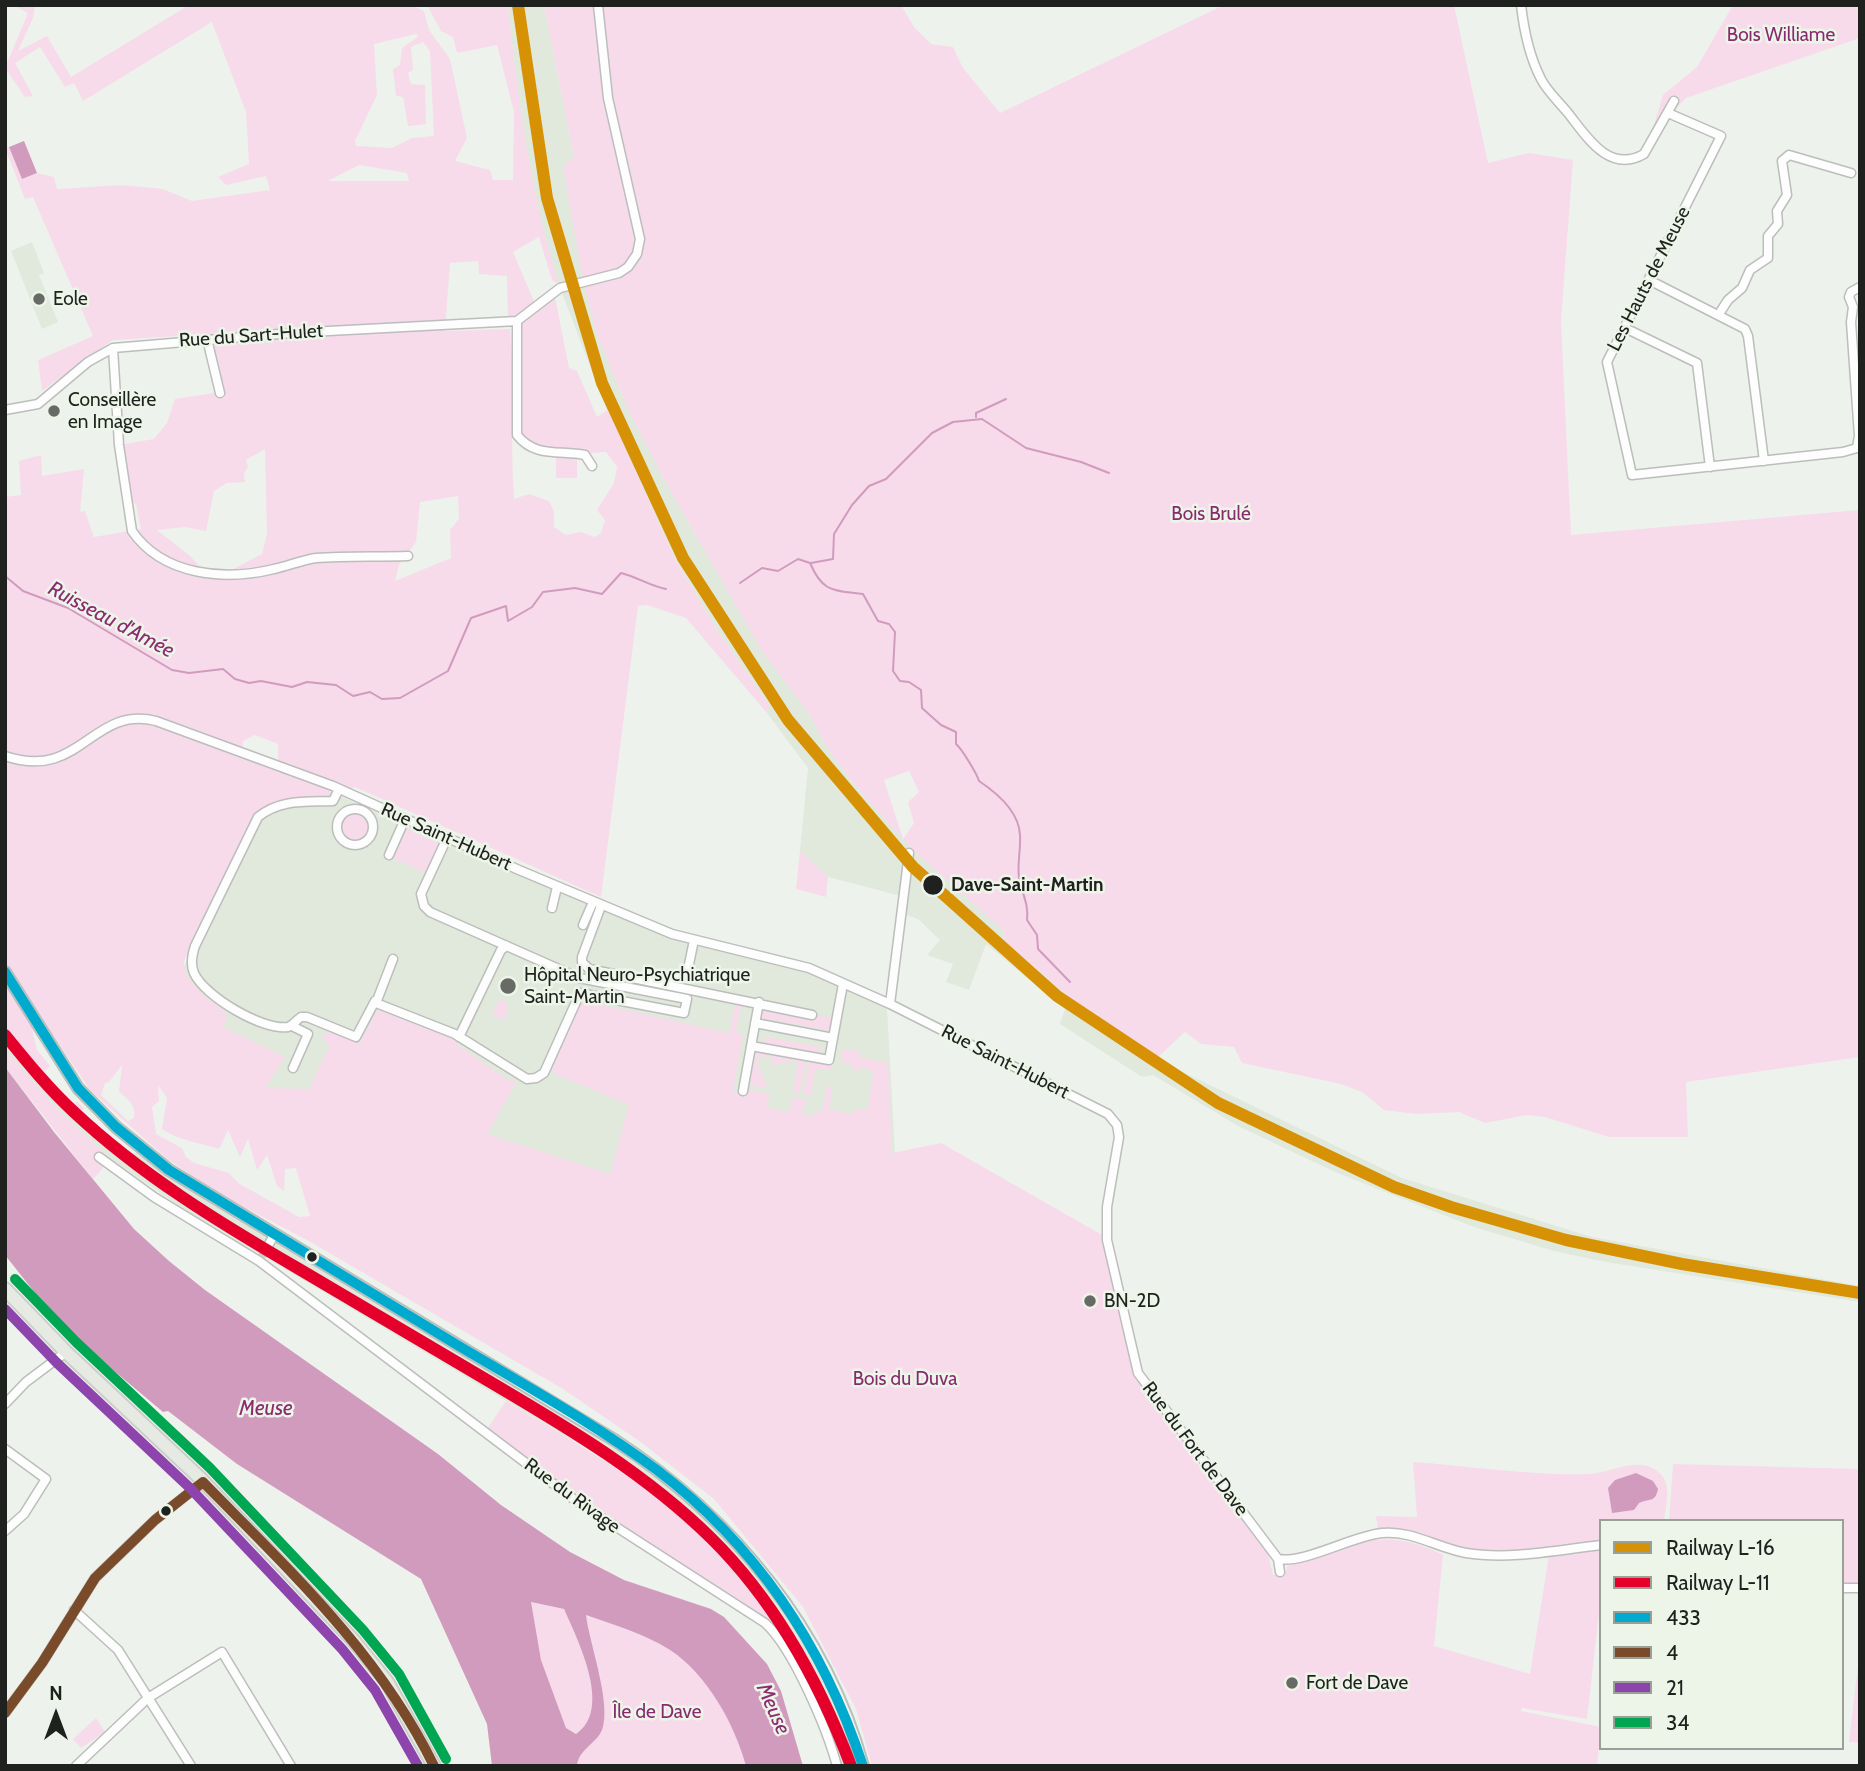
<!DOCTYPE html>
<html>
<head>
<meta charset="utf-8">
<style>
	body { margin:0 }
	#map { position:relative; width:1865px; height:1771px; overflow:hidden; background:#eef2ec; font-family:Cabin,sans-serif }
	canvas { display:block }
	.frame { position:absolute; inset:0; border:7px solid #1e211d; pointer-events:none }
	.legend { position:absolute; left:1599px; top:1519px; width:245px; height:231px; box-sizing:border-box; background:#edf5e9; border:2px solid #9aa097; margin:0; padding:9px 12px; list-style:none; font-size:21px; color:#1e211d }
	.legend li { display:flex; align-items:center; gap:14px; height:35px }
	.legend b { width:35px; border:2px solid #9aa097 }
	.north { position:absolute; left:21px; top:1680px; width:70px; height:70px; -webkit-text-stroke:5px #edf5e9; paint-order:stroke; rotate:0deg; font-size:19px; font-weight:700; line-height:28px; text-align:center; color:#1e211d }
	.north::after { content:''; display:block; margin:auto; width:24px; height:32px; background:#1e211d; clip-path:polygon(50% 0,100% 100%,50% 72%,0 100%) }
</style>
</head>
<body>
<div id="map">
<canvas width="1865" height="1771"></canvas>
<div class="frame"></div>
<ul class="legend">
<li><b style="height:9px;background:#d69204"></b>Railway L-16</li>
<li><b style="height:9px;background:#e4002b"></b>Railway L-11</li>
<li><b style="height:9px;background:#00a9ce"></b>433</li>
<li><b style="height:9px;background:#7a4b2a"></b>4</li>
<li><b style="height:9px;background:#8e44ad"></b>21</li>
<li><b style="height:9px;background:#00a651"></b>34</li>
</ul>
<div class="north">N</div>
</div>
<script>
const c = document.querySelector('canvas').getContext('2d');
c.lineJoin = 'round';
function fillPath(path, color) { c.fillStyle = color; c.fill(path, 'evenodd'); }
function trace(path, color, width, dash) { c.strokeStyle = color; c.lineWidth = width; c.lineCap = dash ? 'butt' : 'round'; c.setLineDash(dash || []); c.stroke(path); }
function drawText(font, color, halo, rows, align = 'center') {
  c.font = font + ' Cabin,sans-serif'; c.lineWidth = 5; c.setLineDash([]); c.textBaseline = 'middle'; c.strokeStyle = halo; c.fillStyle = color; for (const [text, x, y, turn = 0] of rows) {
    c.save(); c.translate(x, y); c.rotate((+turn || 0) * Math.PI / 180); c.textAlign = isNaN(turn) ? turn : align; if (halo) c.strokeText(text, 0, 0); c.fillText(text, 0, 0); c.restore();
  }
}
const built = new Path2D(`
	M508,5H544L574,157L597,334L628,409L664,479L762,651L808,712L830,752L863,795L914,851L1003,930L1005,942L1079,1005L1156,1059L1402,1178L1592,1237L1860,1286V1302L1606,1262L1554,1251L1474,1227L1335,1172L1238,1126L1153,1075L1142,1077L1060,1024L1065,1009L986,944L969,990L946,982L953,964L927,955L940,940L918,919L899,912L901,896L828,877L800,851L808,768L767,713L769,705L717,630L675,559L607,410L560,288L540,223L519,111Z
	M32,242L44,273L39,275L58,322L42,329L11,251Z
	M279,770L671,938L779,962L823,977L887,1008L895,1153L678,1203L264,1088L170,996Z
	M5,1025L72,1107L120,1148L130,1153H148L616,1441L729,1534L811,1644L863,1766H843L808,1682L771,1619L710,1545L674,1512L628,1475L587,1449L181,1207L111,1159L57,1109L5,1049Z`);
const green = new Path2D(`
	M13,5L35,6L33,18L18,51L47,36L71,77L189,5H411L424,11L429,30L450,59L467,138L455,161L490,170L493,180H513L514,112L497,45L457,53L453,37L441,31L427,5H508C518,100 530,192 559,284L552,280L539,237L513,252L536,306L554,292L569,368L577,371L597,417L607,410L612,418L675,559L717,630L769,705L767,713L686,618L647,605L638,606L601,897L355,787L348,790L278,760V744L255,735L243,741V748C218,739 159,712 135,715C84,720 69,777 5,752V497L21,495L19,461L41,455L42,476L84,469L80,512L85,511L94,537L141,529L136,504L127,500L119,445L154,439L167,423L175,399L220,392L210,334L113,340L42,391L38,360L93,336L33,197L25,199L5,148L9,147L22,179L37,173L54,177L57,189L122,185L163,189L192,201L270,190L266,176L226,185L218,177L249,164L246,112L212,22L83,101L74,83L65,87L40,47L15,63L33,96L25,97L5,68L28,13ZM416,34L418,37L402,48L400,65L393,69L396,96L403,97L408,126L426,124L425,85L411,84L408,73L413,70L411,47L423,42L430,51L434,136L412,138L392,148L356,146L355,141L377,95L374,44ZM359,165L407,173L409,181H328ZM478,261L479,274L507,276L508,321H517L521,439L556,454V478H577V454L606,452L617,467L614,483L597,510L605,520L601,533L595,537L581,532L566,535L554,527V512L549,501L529,494L514,499C510,442 515,386 510,329L445,331L450,263ZM265,449L267,534L262,554L220,576L206,573L189,555L157,530L185,527L206,531L214,491L227,483L245,482L244,473L248,467L246,460ZM458,496L459,519L450,530L451,558L395,581L399,565L416,542L420,502Z
	M544,5H901L914,27L931,44L953,47L963,68L1000,113L1224,5H1454L1488,163L1529,153L1573,160L1561,321L1571,535L1860,510V1057L1686,1082L1688,1137H1609L1545,1117L1527,1115L1485,1123L1459,1112L1416,1114L1384,1110L1362,1092L1341,1084L1242,1063L1234,1047L1201,1044L1185,1032L1156,1059L1079,1005L1005,942L1003,930L914,851L863,795L830,752L808,712L762,651L664,479L628,409L597,334L583,281L563,166L574,157ZM909,771L919,792L908,802L914,823L903,839L884,780Z
	M1733,5H1860V38L1686,98L1675,109L1667,105L1651,134L1663,95L1697,67Z
	M135,722C174,727 303,768 331,792L325,798L278,803L255,813L184,961C184,984 209,998 225,1012L227,1017L223,1027L285,1057L265,1088L309,1089L330,1044L322,1039L328,1031L359,1044L378,1009L406,1016L459,1039L456,1044L507,1079L517,1081L487,1134L610,1174L629,1105L551,1072L580,1000L729,1033L736,1001L742,1002L736,1032L743,1034L733,1092L744,1094L750,1090L769,1094L768,1108L789,1112L793,1097L807,1100L802,1114L813,1117L815,1111L822,1112L827,1086L833,1087L829,1109L853,1114L854,1109L868,1110L873,1072L862,1066L861,1070L851,1069L852,1064L841,1062L842,1049L860,1051L859,1057L888,1063L892,1153L941,1143L1102,1235L1122,1328L1136,1373L1266,1545L1273,1575L1286,1572L1287,1566C1347,1546 1382,1524 1443,1555L1434,1646L1530,1674L1549,1555L1601,1549V1596L1587,1719L1522,1708L1521,1711L1601,1727L1597,1766H872L856,1709L803,1607L714,1499L642,1443L563,1389L307,1240L221,1195L166,1158L91,1091L39,1015L31,1024L37,1050L50,1066L45,1071L72,1106L77,1102L84,1108L79,1113L14,1039L5,1025V759C72,783 81,732 135,722ZM122,1065L119,1092C128,1099 136,1105 134,1118L128,1121L101,1095L105,1083L109,1082ZM158,1085L167,1098L162,1129C177,1140 201,1143 219,1149L228,1130L240,1157L248,1139L257,1170L267,1155L277,1186L284,1191L285,1169L296,1168L310,1216L299,1217L238,1183L229,1173L194,1163L186,1157L182,1148L156,1134L152,1107L159,1101Z
	M339 827a15 15 0 1 1 30 0a15 15 0 1 1-30 0Z
	M404,827L442,845L428,874L390,857Z
	M800,851L828,877L826,897L796,889Z
	M499,1000L507,1002L506,1021L492,1015Z
	M762,1008L813,1021L816,1016L834,1017L831,1033L828,1035V1030L767,1019L765,1023L760,1018Z
	M765,1037L820,1047L818,1055L810,1054V1050L807,1053L764,1045Z
	M5,1049L57,1109L111,1159L93,1179L5,1067Z
	M758,1050L806,1059L800,1093L793,1092L798,1062L786,1061L773,1066L770,1056L756,1058L767,1088L750,1085L755,1052Z
	M809,1060L832,1065L830,1070L815,1069L811,1095L803,1094Z
	M506,1401C577,1444 652,1484 710,1545C732,1568 752,1594 771,1619L763,1625L483,1435Z
	M1413,1462C1471,1466 1531,1476 1590,1474C1611,1473 1637,1456 1657,1471C1673,1482 1666,1504 1664,1521H1601V1543L1512,1552L1475,1551L1378,1530L1376,1516L1417,1517Z
	M1673,1464L1860,1469V1585H1842V1521H1669Z
	M530,1602L564,1609C578,1642 614,1707 576,1734L566,1728L541,1660Z
	M585,1615C613,1625 644,1634 670,1650C707,1673 735,1725 746,1766H577V1759L602,1729Z
	M1860,1648V1743L1849,1742Z
	M96,1718L105,1732L81,1748L73,1739Z`);
const water = new Path2D(`
	M24,141L37,173L22,179L9,147Z
	M5,1067L54,1132L134,1229L169,1261L205,1290L438,1454L501,1505L570,1552L624,1580L711,1609L724,1617L767,1664L781,1691L803,1766H746C735,1725 707,1674 670,1650C645,1634 614,1625 586,1615C589,1642 612,1704 602,1730C596,1744 578,1750 577,1766H492L487,1724L421,1579L237,1464L168,1411L163,1412L62,1327L5,1255ZM531,1602L564,1609C578,1641 613,1709 576,1734L566,1728L541,1660Z
	M1636,1473L1653,1481L1658,1489C1655,1503 1650,1498 1639,1503L1634,1510L1612,1513L1608,1488L1615,1480Z`);
const stream = new Path2D(`
	M976,417V413L1006,399
	M811,563L833,559L834,534L852,505L869,486L886,479L932,433L953,422L982,419L1026,448L1081,462L1109,473
	M5,576L23,591L68,608L172,670L189,673L223,669L235,679L249,683L261,681L292,687L307,682L336,685L353,696L370,692L382,699L400,698L448,671L471,618L506,606L508,621L532,607L543,592L575,588L602,594L621,573C637,577 650,586 666,589
	M740,583L762,568L778,571L798,559L810,563C823,593 833,590 863,594L878,621L889,624L895,632L893,671L900,681L909,682L921,690L922,708L941,725L956,732V744C962,749 977,774 979,781C997,793 1019,811 1020,835C1021,849 1017,864 1019,878C1022,894 1029,904 1027,920L1037,935L1038,949L1070,982`);
const minorTunnel = new Path2D(`
	M262,1256L268,1246`);
const minor = new Path2D(`
	M1521,5C1524,31 1529,56 1541,79C1547,91 1559,102 1568,113C1587,137 1609,174 1644,154L1674,101
	M1668,113L1721,136L1607,362L1632,475L1843,452L1857,448L1859,436L1851,322L1853,307L1849,297L1851,292L1860,287
	M1649,280L1745,329L1748,336L1764,461
	M1719,314L1728,300L1742,288L1750,270L1768,258V236L1778,224L1777,211L1787,195L1782,161L1789,155L1851,173
	M517,321V435C535,458 560,450 585,455L592,466
	M1625,328L1697,363L1710,467
	M207,339L220,393
	M113,348L119,445L132,531C163,576 225,581 274,569C288,566 302,560 316,558C346,556 377,557 408,556
	M5,410L38,404L88,362L113,348L291,333L517,321L560,288L619,273L628,267L637,254L640,239L608,98L598,5
	M5,756C81,782 91,705 156,721L333,786L519,870L672,934L809,968L890,1004L1108,1114L1117,1125L1119,1137L1107,1207V1240L1138,1373L1278,1559C1304,1564 1352,1536 1382,1533C1411,1530 1438,1548 1466,1553C1510,1560 1557,1550 1601,1545
	M339,789L333,801C305,802 280,799 258,817L195,946C192,955 190,964 194,973C204,996 263,1031 288,1027C294,1025 295,1021 301,1017H307L356,1037L375,1001
	M337 827a18 18 0 1 1 36 0a18 18 0 1 1-36 0Z
	M389,855L405,819
	M601,906L582,957V962L589,969L812,1015
	M552,908L557,887
	M583,925L593,902
	M393,959L376,1003L455,1034L527,1079L536,1078L544,1073L580,993L684,1013L687,999L579,978L430,912L424,906L421,894L447,838
	M669,984L672,978L687,974L694,940
	M890,1004L909,853
	M755,1023L833,1038
	M292,1026L308,1034L293,1068
	M459,1037L501,950L507,946
	M751,1046L829,1060L843,984
	M743,1091L759,1002
	M99,1157L154,1197L259,1261L576,1501L765,1623C793,1648 827,1729 837,1766
	M268,1246L274,1235
	M5,1404L26,1382L66,1352
	M5,1449L46,1479L24,1514L5,1531
	M1278,1559L1280,1572
	M1842,1588H1860
	M74,1610L118,1650L191,1766
	M5,1713L42,1663L95,1578L155,1520L203,1482
	M76,1766L148,1698L222,1652L291,1766`);
const secondary = new Path2D(`
	M5,972L78,1088L116,1127L169,1170L616,1441C732,1517 826,1631 863,1766`);
const primary = new Path2D(`
	M5,1289L66,1352L200,1478L353,1640L387,1682L434,1766`);
const bus1 = new Path2D(`
	M5,972L78,1088L116,1127L169,1170C266,1229 363,1287 459,1346C526,1386 595,1424 657,1470C757,1546 824,1648 863,1766`);
const bus2 = new Path2D(`
	M203,1482C289,1570 379,1653 434,1766
	M5,1713L42,1663L95,1578L155,1520L203,1482`);
const bus3 = new Path2D(`
	M5,1309L56,1362L190,1488L342,1649L375,1690L418,1766`);
const bus4 = new Path2D(`
	M15,1279L76,1342L210,1468L363,1630L399,1674L446,1759`);
const rail1 = new Path2D(`
	M518,5L547,198L602,383L683,558L788,720L913,867L1057,996L1218,1103L1394,1187L1451,1207L1566,1240L1682,1264L1860,1293`);
const rail2 = new Path2D(`
	M5,1035C27,1062 49,1089 74,1112C141,1175 220,1223 299,1269C364,1307 428,1345 492,1383C570,1429 646,1474 711,1538C776,1602 819,1681 851,1766`);
const markers = [
	[39,299,7,"#676a65"],
	[54,411,7,"#676a65"],
	[933,885,11,"#1e211d"],
	[508,986,9,"#676a65"],
	[312,1257,6,"#1e211d"],
	[1090,1301,7,"#676a65"],
	[166,1511,6,"#1e211d"],
	[1292,1683,7,"#676a65"]
];
const parkNames = [
	["Bois Williame",1781,35],
	["Bois Brulé",1211,514],
	["Bois du Duva",905,1379],
	["Île de Dave",657,1712]
];
const streetNames = [
	["Les Hauts de Meuse",1649,279,-63],
	["Rue du Sart-Hulet",251,336,-4],
	["Rue Saint-Hubert",446,837,24],
	["Rue Saint-Hubert",1005,1062,27],
	["Rue du Fort de Dave",1195,1449,53],
	["Rue du Rivage",572,1496,36]
];
const poiNames = [
	["Eole",53,299],
	["Conseillère",68,400],
	["en Image",68,422],
	["Hôpital Neuro-Psychiatrique",524,975],
	["Saint-Martin",524,997],
	["BN-2D",1104,1301],
	["Fort de Dave",1306,1683]
];
const stopNames = [
	["Dave-Saint-Martin",951,885]
];
const waterNames = [
	["Ruisseau d'Amée",111,620,28],
	["Meuse",266,1409],
	["Meuse",773,1709,66]
];
fillPath(built, '#e0e9dc');
fillPath(green, '#f7dbeb');
fillPath(water, '#d19bbe');
trace(stream, '#d19bbe', 2);
trace(minorTunnel, '#c4c8c3', 8, [8, 4]);
trace(minor, '#bbbeba', 11);
trace(secondary, '#bbbeba', 14);
trace(primary, '#cccecb', 16);
trace(minor, '#fcfdfc', 8);
trace(secondary, '#f1f4f0', 10);
trace(primary, '#e6eae3', 12);
trace(bus1, '#00a9ce', 10);
trace(bus2, '#7a4b2a', 10);
trace(bus3, '#8e44ad', 10);
trace(bus4, '#00a651', 10);
trace(rail1, '#d69204', 12);
trace(rail2, '#e4002b', 12);
for (const [x, y, r, color] of markers) { const dot = new Path2D(); dot.arc(x, y, r, 0, 2 * Math.PI); c.fillStyle = color; c.fill(dot); trace(dot, '#edf5e9', 2.5); }
drawText('19px', '#892a6f', '#edf5e9', parkNames);
drawText('19px', '#1e211d', '#edf5e9', streetNames);
drawText('19px', '#1e211d', '#edf5e9', poiNames, 'left');
drawText('bold 19px', '#1e211d', '#edf5e9', stopNames, 'left');
drawText('italic 21px', '#8b2c71', '#edf5e9', waterNames);
</script>
</body>
</html>
